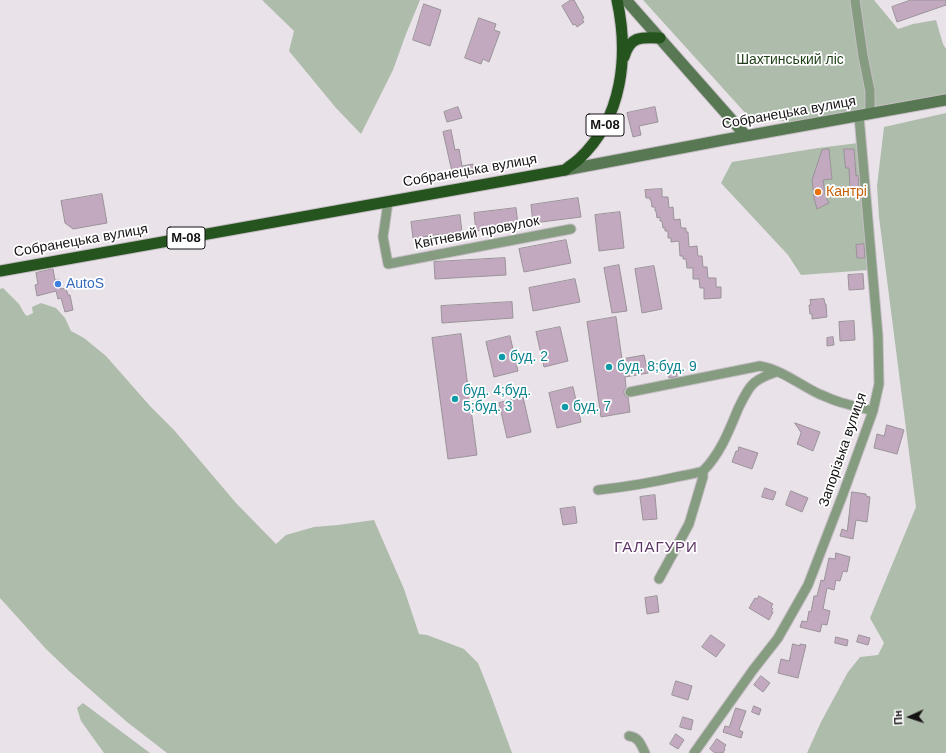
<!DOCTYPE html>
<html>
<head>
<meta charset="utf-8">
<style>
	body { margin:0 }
	#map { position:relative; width:946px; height:753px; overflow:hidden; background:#eae2e9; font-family:Arial,sans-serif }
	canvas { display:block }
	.north { position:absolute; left:890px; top:697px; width:40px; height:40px; -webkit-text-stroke:3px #fff; paint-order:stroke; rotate:267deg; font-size:11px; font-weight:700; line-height:16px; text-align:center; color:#151214 }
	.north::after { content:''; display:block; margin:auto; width:14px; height:18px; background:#151214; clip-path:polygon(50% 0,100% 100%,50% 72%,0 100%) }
</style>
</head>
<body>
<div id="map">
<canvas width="946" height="753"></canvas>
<div class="north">Пн</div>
</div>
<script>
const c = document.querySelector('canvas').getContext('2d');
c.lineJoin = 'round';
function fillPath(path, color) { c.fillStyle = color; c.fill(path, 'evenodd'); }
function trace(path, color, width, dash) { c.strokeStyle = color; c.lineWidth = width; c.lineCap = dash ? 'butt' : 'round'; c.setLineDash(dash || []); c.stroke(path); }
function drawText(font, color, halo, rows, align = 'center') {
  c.font = font + ' Arial,sans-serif'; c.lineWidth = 3.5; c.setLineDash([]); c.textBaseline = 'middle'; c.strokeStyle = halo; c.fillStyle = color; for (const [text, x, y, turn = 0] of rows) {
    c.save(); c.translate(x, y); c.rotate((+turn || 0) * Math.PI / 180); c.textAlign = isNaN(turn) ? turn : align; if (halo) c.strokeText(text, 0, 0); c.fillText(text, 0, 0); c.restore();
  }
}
const green = new Path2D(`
	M262,0H420L406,34L393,70L361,134L336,108L289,51L294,31Z
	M643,0H874L898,29L913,24L936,20L943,44L946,49V95L792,122L748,116Z
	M946,113V753H807L821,722L848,672L860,657L878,655L884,643L870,618L916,507L879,217L877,186L884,127Z
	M858,143L869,270L801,275L788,255L721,183L732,162L818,148Z
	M3,288L19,304L24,313L27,316L33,313L32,307L41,303L56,308L65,318L71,331L84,338L106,356L150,406L174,430L236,503L276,544L286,535L314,527L338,525L374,520L404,589L419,634L427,635L464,649L478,663L490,693L512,753H167L127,722L69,671L46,649L0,598V289Z
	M83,703L150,753H104L81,721L77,708Z`);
const building = new Path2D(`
	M571,0H574L584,18L582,19L584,22L577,27L575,24L573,25L562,6Z
	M911,0H946V5L897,22L892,7Z
	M424,4L441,10L430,46L413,40Z
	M479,18L496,24L494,30L500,32L489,62L483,59L481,64L465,58Z
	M458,107L462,118L447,122L444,112Z
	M655,107L658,122L639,126L641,135L633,137L627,113Z
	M451,130L455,150L459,149L462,166L473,164L475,172L453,176L443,132Z
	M829,149L832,179L823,180L825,195L829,203L817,209L814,198L812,180L822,150Z
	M844,149H854L856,176L858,175L859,188L850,189L849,168H846Z
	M662,189V197H668L669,208L673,207L674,220L680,219L681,228H686V232H688L689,247L697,246L698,256H702L703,267H707L708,278H716V287H721V298L704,299V288H700L699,279H693V268H687L686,259H683V256H680L679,241L671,242V238H668V231H665V228H663L662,221H660V217L657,218L656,211H655V207H652L651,200H650V198H646L645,190Z
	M102,194L107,223L73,229L65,223L61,201Z
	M578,198L581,217L533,223L531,205Z
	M516,208L518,225L476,231L474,213Z
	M620,212L624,248L599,251L595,215Z
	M460,215L462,232L413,238L411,222Z
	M566,240L571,263L524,272L519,249Z
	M864,244L865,258H857L856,245Z
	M505,258L506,275L435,279L434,262Z
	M619,265L627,311L612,313L604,268Z
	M654,266L662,309L642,313L635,269Z
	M53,269L55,280L59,279L61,289L66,288L68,295H70L73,310L65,312L61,298L58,299L56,291L37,296L35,285L38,284L36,273Z
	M863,274L864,289L849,290L848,275Z
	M575,279L580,302L533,311L529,288Z
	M824,299L825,304H826L827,317L812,319V314H810L809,305H811L810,300Z
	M512,302L513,318L442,323L441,306Z
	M616,317L622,359L644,355L648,373L625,377L626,387L624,390V393L625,396L628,397L630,412L601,417L587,322Z
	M854,321L855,340L840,341L839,322Z
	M560,327L568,361L544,367L536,332Z
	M461,334L477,455L448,459L432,338Z
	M510,336L518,371L494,377L486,342Z
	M833,337L834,345L827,346V338Z
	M676,366L677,377L669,378L668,367Z
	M573,387L581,422L557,428L549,393Z
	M523,397L531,432L507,438L499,403Z
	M795,423L820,432L813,451L797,444L801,433Z
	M887,425L904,430L897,454L874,448L877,434L884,436Z
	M739,447L758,453L752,469L732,462L736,451H738Z
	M765,488L776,492L773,500L762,497Z
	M791,491L808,498L802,512L786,505Z
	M852,492L866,494V496L870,497L867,522L856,520L853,539L840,536L842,529L847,531Z
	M655,495L657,519L643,520L640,497Z
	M575,507L577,523L563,525L560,509Z
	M836,553L850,557L847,572L843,571L840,581L836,580L834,590L827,588L823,609L830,611L827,625L822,624L820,632L800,627L802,621L807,622L809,611L811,612L814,596H817L821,580L824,581L829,558L835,559Z
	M657,596L659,612L647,614L645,598Z
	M759,596L773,604L771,607L773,609L771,611L773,612L769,620L749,608L755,598L757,599Z
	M711,635L725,645L716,657L702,647Z
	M859,635L870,638L868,645L857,642Z
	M836,637L848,640L847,646L835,643Z
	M793,644L800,646V644L806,645L798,678L778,673L781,659L789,661Z
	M761,676L770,683L763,692L754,685Z
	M676,681L692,686L688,700L672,695Z
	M754,706L761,709L759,715L752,712Z
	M736,708L746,711L739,730L743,732L741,738L723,732L725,726L729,727Z
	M683,717L693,720L691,730L680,727Z
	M676,734L684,740L678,749L670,744Z
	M717,739L726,745L724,748L725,749L723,753H715L710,749Z`);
const minor = new Path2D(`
	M855,0L863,56L870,91V114
	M388,202L383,237L388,264L571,229
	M630,392L760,366C782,370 800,385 819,394C827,397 835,401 843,403C853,406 863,408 873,411
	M598,490C625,487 650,483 676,477C685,475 694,474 703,471
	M659,579L689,524L703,477V471C720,454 729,431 738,409C741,403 747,390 752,385C758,378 768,375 776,372
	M629,736C639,737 641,745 645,753
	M694,753L753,670L778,638L808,585L843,494L873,411L879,384L878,336L859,116`);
const secondary = new Path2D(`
	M626,0L746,136
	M565,170L723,140L946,100`);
const trunk = new Path2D(`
	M624,57C630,36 641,37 660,38
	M0,271L565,170C569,166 575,163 579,159C623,118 629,55 617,0`);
const markers = [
	[818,192,4,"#e8710a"],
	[58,284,4,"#3f7fe0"],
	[502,357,4,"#0f9aa8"],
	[609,367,4,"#0f9aa8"],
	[455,399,4,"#0f9aa8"],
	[565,407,4,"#0f9aa8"]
];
const shields = [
	[605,125,38],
	[186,238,38]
];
const shieldNames = [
	["М-08",605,125],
	["М-08",186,238]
];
const parkNames = [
	["Шахтинський ліс",790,60]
];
const streetNames = [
	["Собранецька вулиця",789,113,-10],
	["Собранецька вулиця",470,171,-10],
	["Квітневий провулок",477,233,-11],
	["Собранецька вулиця",81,241,-10],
	["Запорізька вулиця",843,450,-71]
];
const foodNames = [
	["Кантрі",826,192]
];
const shopNames = [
	["AutoS",66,284]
];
const cultureNames = [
	["буд. 2",510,357],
	["буд. 8;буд. 9",617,367],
	["буд. 4;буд.",463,391],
	["5;буд. 3",463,407],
	["буд. 7",573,407]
];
const neighbourhoodNames = [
	["ГАЛАГУРИ",656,548]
];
fillPath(green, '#aebcab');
fillPath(building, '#c2a9bf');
trace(building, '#9a9399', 1);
trace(minor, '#c4bdc3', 11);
trace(secondary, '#c4bdc3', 13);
trace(trunk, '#c4bdc3', 13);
trace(minor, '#859c81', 9);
trace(secondary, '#577852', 11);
trace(trunk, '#26541e', 11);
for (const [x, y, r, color] of markers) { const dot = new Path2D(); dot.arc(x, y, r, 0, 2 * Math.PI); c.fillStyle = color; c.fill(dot); trace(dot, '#fff', 1.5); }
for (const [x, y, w] of shields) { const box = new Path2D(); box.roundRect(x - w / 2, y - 11, w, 22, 3); c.fillStyle = '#fff'; c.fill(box); trace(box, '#151214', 1); }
drawText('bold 13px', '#151214', null, shieldNames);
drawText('14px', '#1e3d17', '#fff', parkNames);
drawText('14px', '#151214', '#fff', streetNames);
drawText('14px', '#c56008', '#fff', foodNames, 'left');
drawText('14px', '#366cbe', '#fff', shopNames, 'left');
drawText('14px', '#0d838f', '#fff', cultureNames, 'left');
c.letterSpacing = '1px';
drawText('15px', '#5e3368', '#fff', neighbourhoodNames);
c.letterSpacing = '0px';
</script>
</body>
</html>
